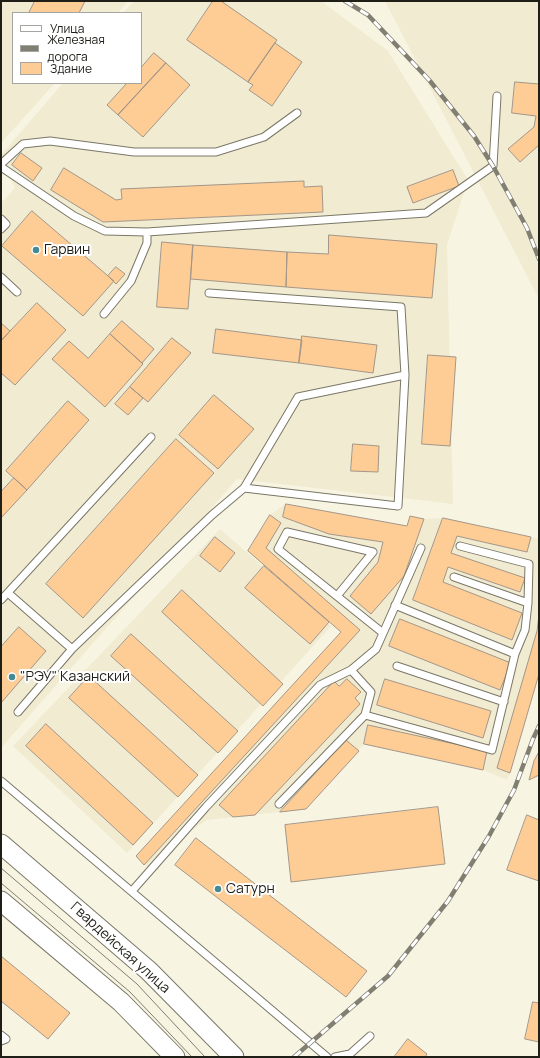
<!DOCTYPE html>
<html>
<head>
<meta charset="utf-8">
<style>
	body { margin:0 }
	#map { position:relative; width:540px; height:1058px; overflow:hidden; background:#f8f4e2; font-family:Manrope,sans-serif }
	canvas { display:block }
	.frame { position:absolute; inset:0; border:2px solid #1f1e17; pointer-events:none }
	.legend { position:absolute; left:12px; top:12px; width:130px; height:72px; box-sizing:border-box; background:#fff; border:1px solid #a5a5a2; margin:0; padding:5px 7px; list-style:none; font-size:12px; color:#1f1e17 }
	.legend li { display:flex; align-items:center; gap:8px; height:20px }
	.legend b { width:20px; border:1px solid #a5a5a2 }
</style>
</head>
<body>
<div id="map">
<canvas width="540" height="1058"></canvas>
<div class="frame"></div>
<ul class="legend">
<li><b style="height:5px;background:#fff"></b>Улица</li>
<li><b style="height:5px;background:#817e72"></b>Железная дорога</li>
<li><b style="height:11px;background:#fecc95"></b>Здание</li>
</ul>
</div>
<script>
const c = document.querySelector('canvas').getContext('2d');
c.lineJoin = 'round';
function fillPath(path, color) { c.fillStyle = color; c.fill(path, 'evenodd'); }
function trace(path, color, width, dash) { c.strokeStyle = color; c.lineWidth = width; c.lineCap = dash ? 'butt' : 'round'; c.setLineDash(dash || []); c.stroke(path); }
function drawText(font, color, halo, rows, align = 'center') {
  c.font = font + ' Manrope,sans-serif'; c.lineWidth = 4; c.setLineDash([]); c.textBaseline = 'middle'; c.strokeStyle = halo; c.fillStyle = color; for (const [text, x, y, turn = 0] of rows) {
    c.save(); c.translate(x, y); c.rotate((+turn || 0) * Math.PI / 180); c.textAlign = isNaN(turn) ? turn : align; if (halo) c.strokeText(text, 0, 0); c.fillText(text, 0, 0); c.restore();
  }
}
const built = new Path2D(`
	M1,1H128L118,13H13V83H55L1,143Z
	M134,1H321L388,51L468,180L447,245L453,504L237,479L1,748V203L15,188L1,157V155L63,83H141V13H123Z
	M385,1H539V299Z
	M286,504L407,526L410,516L424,519L443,518L539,539V674L510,773L507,780L483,770L364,744L306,809L207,820L181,837L157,871L150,870L136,856L341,632L248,551L270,515Z
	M220,529L331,626L127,853L13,746Z`);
const building = new Path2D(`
	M35,1H85L79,13H29Z
	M213,1H221L277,40L248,82L187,40Z
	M275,43L302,62L272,106L249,90L253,85L248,82Z
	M154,53L166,63L118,115L107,105L127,83H141V68Z
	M166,63L190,85L143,137L118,115Z
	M515,82L539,84V145L520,162L508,149L534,127L536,116L512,113Z
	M21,153L42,168L33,181L12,165Z
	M64,168L116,200L122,199L121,189L304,181V187L322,186L323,212L103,222L51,190Z
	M453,170L459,186L413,203L407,187Z
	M32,211L114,281L83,316L2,246Z
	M329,235L437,244L432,298L286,287L287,252L328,254Z
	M162,242L193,245L188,309L157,307Z
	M193,245L287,252L286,287L191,279Z
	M116,267L125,274L116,284L108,276Z
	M37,303L66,330L15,385L1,373V341Z
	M122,321L154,349L142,363L110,334Z
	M1,323L10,331L1,341Z
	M216,329L302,340L299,363L213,353Z
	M110,334L143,364L105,407L52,359L69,341L88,358Z
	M302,336L377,345L373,373L299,363Z
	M172,338L191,353L148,402L130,387Z
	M428,355L456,357L450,446L422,444Z
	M130,387L143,398L128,415L115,404Z
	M214,395L254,429L218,469L179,435Z
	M68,401L89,420L27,490L6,471Z
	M176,439L214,473L83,618L46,584Z
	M353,444L379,446L378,472L351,471Z
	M14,478L27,490L1,518V492Z
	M286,504L407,526L410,516L424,519L404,576L371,614L350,596L378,562L383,542L329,534L283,517Z
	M270,515L281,523L266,548L360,630L144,865L136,856L341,632L248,551Z
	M443,518L531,537L527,552L457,536L451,553L525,578L520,592L448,567L443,582L522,613L512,640L413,600Z
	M215,537L235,553L220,572L200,556Z
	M264,566L329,622L310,644L245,588Z
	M182,590L283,684L263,706L162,612Z
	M539,615V674L510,773L497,768L537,631Z
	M400,619L511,663L500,690L389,646Z
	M19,627L46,651L1,703V647Z
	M131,634L238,731L218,753L111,656Z
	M89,676L198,775L178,797L69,698Z
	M347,679L361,692L355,698L360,704L255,815L233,817L219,805L334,681L339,686Z
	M385,679L491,711L483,738L377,705Z
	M46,724L153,823L133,845L26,746Z
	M368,725L487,751L483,770L364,744Z
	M346,740L359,751L306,809L280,812Z
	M539,752V775L529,780L534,761Z
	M438,807L445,864L291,882L285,825Z
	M527,815L539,820V881L507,870Z
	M196,838L367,971L346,997L175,865Z
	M1,956L70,1013L48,1039L1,1001Z
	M533,1002L539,1003V1042L525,1039Z
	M408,1039L427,1054L425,1057H396L395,1056Z`);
const lane = new Path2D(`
	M1,164L23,144L50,141L134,152H216L264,137L297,113
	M1,167L74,216L105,231L147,232L426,213L493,166L497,96
	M1,219L6,224L1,229
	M1,277L17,292
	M209,293L401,307L405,375L398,506L244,488
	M104,314L131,281L147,243V232
	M454,577L528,603
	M8,593L72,649
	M337,596L373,552L287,532L278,549L383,633
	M1,600L151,437
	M395,605L515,654
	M397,666L504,702
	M18,712L72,649L212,515L244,488L298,397L405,375
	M365,715L492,750L515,654L525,630L528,603L529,564L460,546
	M1,781L327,1057
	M279,804L365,715L371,692L351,670
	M132,891L206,807L320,685L351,670L376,649L421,548
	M1,1035L6,1039L1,1041
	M335,1057L350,1054L370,1036`);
const secondary = new Path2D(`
	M1,844L149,971L234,1057
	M1,901L121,1002L175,1057`);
const tram = new Path2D(`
	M1,868L137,984L205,1057
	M1,883L130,992L192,1057`);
const rail = new Path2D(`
	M345,1L368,15L430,81L474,136L493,166L527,228L539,259
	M294,1057L388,976L448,901L489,836L514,790L533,739L539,726`);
const markers = [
	[36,250,4,"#438a93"],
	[12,677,4,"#438a93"],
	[218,889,4,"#438a93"]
];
const poiNames = [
	["Гарвин",44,250],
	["\"РЭУ\" Казанский",20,677],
	["Сатурн",226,889]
];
const streetNames = [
	["Гвардейская улица",120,948,42]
];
fillPath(built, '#f0ebd1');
fillPath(building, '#fecc95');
trace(building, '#a49789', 1);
trace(lane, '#7a7767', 9);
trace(secondary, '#7a7767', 21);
trace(lane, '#fff', 7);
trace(secondary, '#fff', 19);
trace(tram, '#817e72', 1);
trace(rail, '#817e72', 4.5);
trace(rail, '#fff', 3, [9]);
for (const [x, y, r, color] of markers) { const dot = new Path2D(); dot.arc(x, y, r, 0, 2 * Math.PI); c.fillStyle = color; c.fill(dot); trace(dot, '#fff', 1.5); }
drawText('14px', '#1f1e17', '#fff', poiNames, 'left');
drawText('14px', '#1f1e17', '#fff', streetNames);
</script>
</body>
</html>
